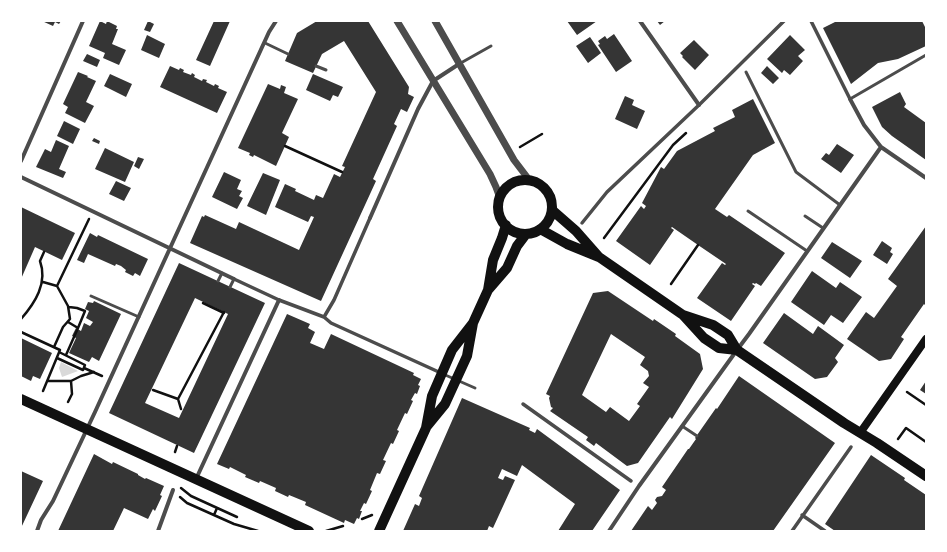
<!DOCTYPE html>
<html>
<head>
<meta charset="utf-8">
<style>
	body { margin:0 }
	#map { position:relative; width:947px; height:552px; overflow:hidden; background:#fff; font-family:Cabin,sans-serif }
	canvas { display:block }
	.frame { position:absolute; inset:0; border:22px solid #fff; pointer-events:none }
</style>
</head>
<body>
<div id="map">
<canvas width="947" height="552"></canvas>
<div class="frame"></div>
</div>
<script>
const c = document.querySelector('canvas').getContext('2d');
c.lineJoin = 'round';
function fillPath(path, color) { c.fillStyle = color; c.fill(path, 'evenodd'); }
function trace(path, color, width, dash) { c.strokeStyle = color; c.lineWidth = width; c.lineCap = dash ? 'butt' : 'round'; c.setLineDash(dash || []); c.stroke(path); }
const water = new Path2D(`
	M61,362L78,371L62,377L59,368Z`);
const building = new Path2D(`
	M42,21H61L59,24L55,22L53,26Z
	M100,21L106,24L107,21L117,26L116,29H118L112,44L126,50L119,65L103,58L105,53L89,46Z
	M148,21L154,24L150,32L144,30Z
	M214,21H230L210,66L196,60Z
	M317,21H368L409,87L408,94L414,97L407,112L401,109L394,124L397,126L373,179L376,181L321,301L190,243L202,216L204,217L205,215L236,229L239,222L299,250L314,217L311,216L308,222L275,207L285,184L296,189L295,191L314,200L316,195L323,198L334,174L340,177L345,167L342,166L376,92L344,41L322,54L313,73L285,61L297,33Z
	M567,21H597L577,35Z
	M657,21H665L660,25Z
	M837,21H922L926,29V46L898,59L878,63L851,84L823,28Z
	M614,34L632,61L616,72L598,45L600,44L598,41L605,36L607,39Z
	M147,35L165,44L159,58L141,50Z
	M790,35L805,50L798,56L803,61L790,75L784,70L782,73L767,59Z
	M590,37L601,53L588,63L576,46Z
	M694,40L709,55L695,70L682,57L683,56L680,53Z
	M87,54L100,60L97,67L83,61Z
	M170,66L179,70L180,68L184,70L183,72L191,75L192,73L195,75L194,77L202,81L203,79L207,80L206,82L214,86L215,84L219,86L218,88L227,92L217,113L160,87Z
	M767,66L779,78L773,84L761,73Z
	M78,72L88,76L87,77L96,81L86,102L94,106L85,123L65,113L68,107L63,104Z
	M110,74L132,84L126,97L104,86Z
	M313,74L343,87L338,97L333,95L330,101L306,90Z
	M268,84L280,89L281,85L286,87L284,93L298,99L282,133L289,137L276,166L254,155L253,157L249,155L250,153L238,148Z
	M900,92L906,104L904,107L926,123V160L892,136L882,127L872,107Z
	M625,96L634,100L632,105L645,111L637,129L615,119Z
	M753,99L775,143L753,155L715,209L727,217L729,215L785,253L761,286L756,283L755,284L753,283L752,284L755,286L731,321L697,298L722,263L725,265L726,264L698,245L672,227L671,228L674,230L650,265L616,241L641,206L644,209L646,206L642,203L661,167L664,169L677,151L715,131L713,128L735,117L732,110Z
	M64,121L80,129L73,144L57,136Z
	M94,138L100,141L99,144L92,141Z
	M56,140L69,146L59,169L66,172L63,178L36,167L45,149L51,152Z
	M837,144L854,155L841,173L821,159L826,153L829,155Z
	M105,148L134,162L125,182L95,169Z
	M138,157L144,159L139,169L134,166Z
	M224,172L241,180L237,189L242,191L239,196L243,198L237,209L212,197Z
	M263,173L280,180L266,215L247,206Z
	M116,181L131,188L124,201L109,194Z
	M21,207L75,233L62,260L35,247L21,279Z
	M926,226V306L924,304L901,337L904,339L891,359L879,361L847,339L866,312L874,318L897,286L888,279Z
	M90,233L97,237L98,235L148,259L140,276L135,273L133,276L125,272L126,270L121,266L116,264L115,266L88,254L84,263L77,260Z
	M882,241L892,248L890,252L893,254L887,264L873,255Z
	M832,242L862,261L850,278L821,258Z
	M179,263L265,303L194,453L109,413ZM195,298L228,314L179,418L145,403Z
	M812,271L836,288L840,282L862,297L843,323L831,315L824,325L791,302Z
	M608,291L653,321L654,319L676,334L675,336L700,354L703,369L672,419L670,417L638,463L627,466L596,443L594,446L586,440L588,437L550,411L553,408L551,407L549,398L550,396L546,394L593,293ZM611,334L645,357L640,365L648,371L649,376L643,383L649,387L637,404L640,406L629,421L610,407L606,412L582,395Z
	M94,301L121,314L99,361L92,357L89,362L69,353L76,338L72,336L76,328L81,331L84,323L90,326L93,322L86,318L89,311L85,309L88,302L93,303Z
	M784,313L813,334L818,326L844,345L835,358L838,362L827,377L815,379L763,343Z
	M287,314L310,324L308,328L315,332L310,343L324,349L331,334L414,373L413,375L421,379L418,385L420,386L417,394L415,393L411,400L413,401L407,414L405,413L397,430L399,431L393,444L391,443L383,460L386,461L380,474L377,473L370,490L372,491L366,504L364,503L360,511H362L359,519L357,518L354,524L345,520L344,523L305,505L306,502L289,495L288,497L275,491L276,488L260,481L259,483L245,477L246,475L230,467L229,469L217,464Z
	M21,338L52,353L40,379L33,376L31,381L21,376Z
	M739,376L835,443L773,531H631L648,506L652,510L657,503L655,500L657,497L662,496L666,490L662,487L688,449H689L696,439L695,438L716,408L717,409Z
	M926,381V394L920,390Z
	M462,398L530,428L529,430L535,433L537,429L620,490L592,531H558L575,504L522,465L517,476L502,469L498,478L503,480L505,476L515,480L493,528L489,526L487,531H403L415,504L419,506L422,498L419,496Z
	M94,454L112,464L113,462L138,474V475L145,479L146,478L164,486L160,495L162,496L155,511L153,509L148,519L124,508L113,531H58Z
	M871,455L905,478L904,480L926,495V531H835L825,524Z
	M21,471L43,481L21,528Z`);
const path = new Path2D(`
	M285,146L342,172
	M520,147L542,134
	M604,238L673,145L686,133
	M43,282L57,286L68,306L70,319L63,327L54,347
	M671,284L698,245
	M57,286L89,219
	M203,303L224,313
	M21,319C35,303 48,283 40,261L44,252
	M68,322L78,328L85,311L77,308L69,307
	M21,332L60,350L43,391
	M66,355L78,328
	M57,358L83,370L85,365L59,352
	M84,368L102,376
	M48,381H71L81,376L94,372
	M153,390L178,399
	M907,392L926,405
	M68,402L72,394L71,381
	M181,409L178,399L224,312
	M898,439L906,428L926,442
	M175,452L177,446
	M181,488L191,496L237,517
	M180,497L187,503L234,524L258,531
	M214,515L217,508
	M362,519L372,515
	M326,531L343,526`);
const service = new Path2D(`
	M265,43L288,54
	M459,64L491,46
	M316,66L326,70
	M746,72L796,172L840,205
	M850,99L926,55
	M748,211L807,251
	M805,216L823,228
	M218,281L222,273
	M230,287L234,279
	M91,296L139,317
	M443,374L475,388
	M682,426L697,436`);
const pedestrian = new Path2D(`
	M811,21L850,99
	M582,223L607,192L699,105L784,21
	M234,279L279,300L324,317L334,300L370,218
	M324,317L331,323L441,373
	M523,404L631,481
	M802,515L825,531
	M792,531L851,447`);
const minor = new Path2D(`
	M640,21L699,105
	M850,99L864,125L881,147L926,178
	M21,161L83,21
	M21,177L234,279
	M370,218L418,109L433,81L459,64
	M196,479L279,300
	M37,531L41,520L53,501L95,412L269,32L276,21
	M158,531L173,490
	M609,531L639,486L737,350L749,334L881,147`);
const tertiary = new Path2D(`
	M397,21L490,174L496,187L500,198
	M435,21L514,160L530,181`);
const secondary = new Path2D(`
	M860,433L926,339`);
const primary = new Path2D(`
	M498 207a27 27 0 1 1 54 0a27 27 0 1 1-54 0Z
	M552,210L576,231L598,256
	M540,229L567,244L599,257L683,315L704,338L719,348L737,350
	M488,290L507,268L517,246L526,234
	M683,315L713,325L728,335L737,350L844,423L877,443L926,476
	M21,399L309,531
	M427,426L445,404L467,356L473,323L488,290L493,260L502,238L506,225
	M379,531L426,428L432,396L452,350L473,323`);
fillPath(water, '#d9d9d9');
fillPath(building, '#353535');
trace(path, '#111', 2.5);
trace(service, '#4c4c4c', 3);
trace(pedestrian, '#4c4c4c', 3.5);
trace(minor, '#4c4c4c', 4);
trace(tertiary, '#4c4c4c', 7);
trace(secondary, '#111', 8);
trace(primary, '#111', 10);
</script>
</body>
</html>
